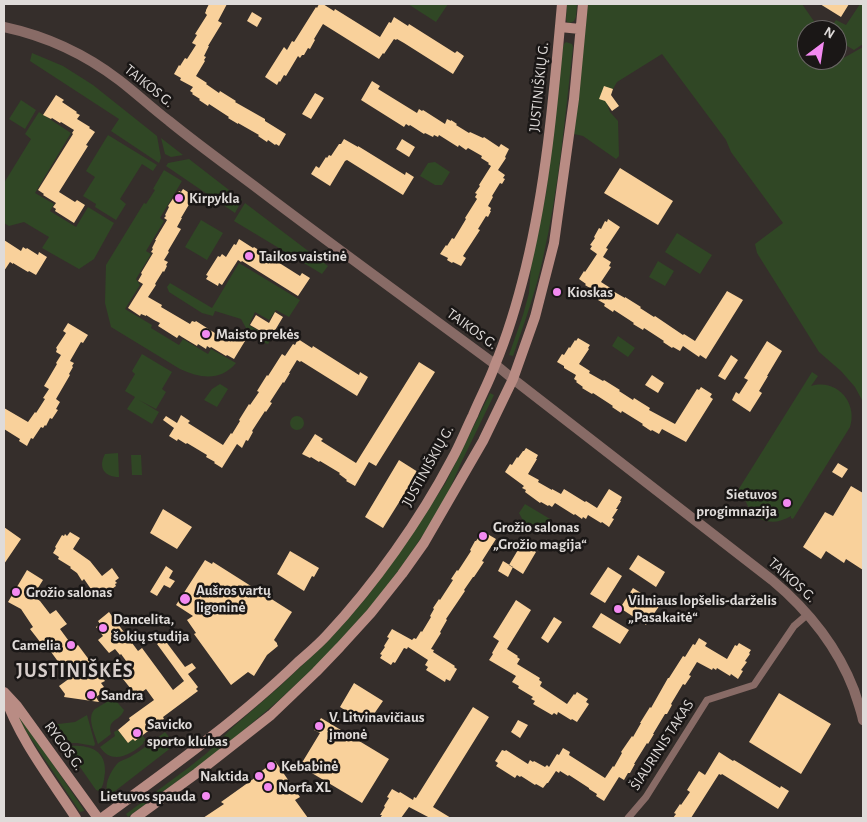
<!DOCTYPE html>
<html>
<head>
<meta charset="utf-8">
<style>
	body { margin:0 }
	#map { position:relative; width:867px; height:822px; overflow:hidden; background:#352e2b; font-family:"Alegreya Sans",sans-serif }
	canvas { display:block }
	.frame { position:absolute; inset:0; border:5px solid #dfdbd9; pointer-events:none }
	.north { position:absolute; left:797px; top:20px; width:50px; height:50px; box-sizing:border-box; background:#1a1716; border:1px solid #696564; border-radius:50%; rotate:31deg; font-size:14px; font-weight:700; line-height:20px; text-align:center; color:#dfdbd9 }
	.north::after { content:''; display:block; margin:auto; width:18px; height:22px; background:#f38af1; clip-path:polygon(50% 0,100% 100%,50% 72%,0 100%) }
</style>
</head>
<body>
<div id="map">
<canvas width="867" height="822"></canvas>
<div class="frame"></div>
<div class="north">N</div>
</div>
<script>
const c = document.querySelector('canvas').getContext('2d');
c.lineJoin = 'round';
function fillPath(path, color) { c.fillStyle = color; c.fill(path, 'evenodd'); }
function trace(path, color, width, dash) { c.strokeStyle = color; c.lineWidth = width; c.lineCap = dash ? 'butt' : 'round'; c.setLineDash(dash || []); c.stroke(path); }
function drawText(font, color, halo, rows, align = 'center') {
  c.font = font + ' "Alegreya Sans",sans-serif'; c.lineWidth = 5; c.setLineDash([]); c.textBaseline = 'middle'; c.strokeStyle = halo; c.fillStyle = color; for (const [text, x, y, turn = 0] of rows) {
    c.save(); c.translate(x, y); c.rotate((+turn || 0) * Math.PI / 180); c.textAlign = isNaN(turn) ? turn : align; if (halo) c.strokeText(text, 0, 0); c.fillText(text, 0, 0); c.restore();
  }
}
const green = new Path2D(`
	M408,4H448L436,22Z
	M567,4H577L576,17L574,21L570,23L567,22L566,19Z
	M588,4H802L820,30H807V60H837V56L840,60L863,47V402L855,387L841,371L819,352L757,253L755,244L783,223L731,152L726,140L662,54L617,82L606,101L610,112L618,121L619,156L616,159L583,136L574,134Z
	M860,4H863V44L854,50L837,40V30H829L836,20L846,25Z
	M566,42L572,44L573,47C565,117 559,188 543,258C536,291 524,324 513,356L509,355L523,315L529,293L531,266L546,193L563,47L564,44Z
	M32,53L63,66L93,85L157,136L161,158L159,163L111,131L119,119L30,61Z
	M21,100L36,110L25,129L9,119Z
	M39,112L71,133L35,193L54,204L50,211L76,227L88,207L114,223L94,259L79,269L42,248L49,237L24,222L9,226L4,223V183L31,139L25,134Z
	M108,135L157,165L153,171L142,164L120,199L126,204L116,220L95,207L96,204L83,196L95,177L86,171Z
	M161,138L183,155L171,157L165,154Z
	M189,159L242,200L235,213L166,166L168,163Z
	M435,162L450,172L442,185H435L420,176L428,163Z
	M164,170L182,181L160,218L164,221L146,251L151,254L136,279L140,285L125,309L152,325L151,328L179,345L183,339L208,354L211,349L236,363C220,382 200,378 180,369L111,327L105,303L106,265L144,203L146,204L155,190L153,189Z
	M245,203L328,266L322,274L234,221Z
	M201,220L223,233L207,260L185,247Z
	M677,233L712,255L700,274L665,252Z
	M658,261L674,271L665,286L649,277Z
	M239,263L300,300L289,317L276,310L269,320L255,312L249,325L271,339L268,344L265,343L246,328L241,319L215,311L213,316L202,313L169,292L167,287L170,283L212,308Z
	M618,336L635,348L628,357L612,346Z
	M142,354L172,372L162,389L166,392L156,409L139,400L159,412L152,424L127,409L135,397L125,391L135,374L132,371Z
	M812,372L818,376L811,386C837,378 858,403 850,427L793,519L791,518V516C770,529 749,519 744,495L741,499L735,495Z
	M220,384L228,389L217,407L204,400L212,389Z
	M490,393L494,395L461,463L442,507L401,567L371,606L323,659L278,701L219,751L128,817L126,814L188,768L207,753L233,727L278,688L327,642L348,619L367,597L392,563L445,484L462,450Z
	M290 423a7 7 0 1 1 14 0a7 7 0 1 1-14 0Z
	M118,453L119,477C104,477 98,467 105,454Z
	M131,455H141L142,475H132Z
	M525,504L550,519L546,528H527L519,513Z
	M113,691H116L120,695V698L117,702L124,710C120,722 107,718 111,734L98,744C95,734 86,717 95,709C100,706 105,703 110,700L109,695Z
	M11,702L84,810V811L80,812L11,709Z
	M87,715L95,744L94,746L77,743H63L50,725L75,722Z
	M118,730L128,743L133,739L135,741L142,735L146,740L143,742L144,743C132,754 112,766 100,747L115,736L114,732Z
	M165,732L175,744L172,747L110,795C101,788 112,768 119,762C122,760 127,759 130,757C142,750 153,741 165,732Z
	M69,746C88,745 106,749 105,772C104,779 104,786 99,791L96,790L66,747Z`);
const building = new Path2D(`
	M209,4H227L218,21L222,23L208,46H209L204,56L206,57L204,60L205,61L196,76L207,83L206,84L219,93L220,91L236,101L235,102L265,119V121L286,134L279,146L276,144L275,145L268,140L267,142L258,136L259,135L238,123V124L228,118L229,117L209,104L208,106L199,100L200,99L192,94L193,93L190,91L193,87L180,80L181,78L174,74L179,65L180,66L185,58L187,59L196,45L192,43L197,35L195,34L207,15L205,13L206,11V10Z
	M319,4H323L334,11L335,9L380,37L389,22L391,23L394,17L408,26L409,24L455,53L457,51L464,56L453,74L404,43L397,39L396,40L394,39L384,54L383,53L379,59L323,24L314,39L315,40L310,49L308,48L304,55H302L300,58L298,56L286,76L284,75L280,82L279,81L277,85L265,77L284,47L287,50L292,41L294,42L316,7L317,8Z
	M820,4H849L841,17Z
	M252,12L262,18L257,27L247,21Z
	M372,81L380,86L378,89L417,113L419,109L422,111L423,110L445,124L447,119L451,121V120L457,124L456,125L469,133L470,132L483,138L484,137L499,147L501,144L509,149L505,157L506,158L498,170L505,175L503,178L505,179L502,184L500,183L492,196L493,197L488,206L491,208L490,211H491L488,217L486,216L478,229L480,230L463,256L466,258L461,266L453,262L452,263L447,260L448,258L440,254L446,245L447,246L452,238L454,239L466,219L465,218L477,199L475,197L477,194L475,193L480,186L479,185L491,166L488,164L489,163L481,158L482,156L468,148L466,150L459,145L458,147L439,135L438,137L434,135L433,137L425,133L424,134L410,125L409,126L406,124L404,127L361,100Z
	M604,86L613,89L611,95L619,106L612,111L605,101L599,99Z
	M315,93L324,98L311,119L302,114Z
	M56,95L64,100L62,102L77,112L76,113L80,115L77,119L90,127L89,128L95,132L86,145L88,146L59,192L75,202L77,200L85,205L74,223L55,211L56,209L53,207L56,203L43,195L44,194L38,190L73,134L72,133L74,130L61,122L60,123L52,118L51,119L43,115Z
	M344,139L358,147V146L405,175L406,172L414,177L403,195L347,160L345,161L330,186L311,174L316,166L319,168L326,157L327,158L329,155L331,156L339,144H341Z
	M402,139L415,147L409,157L396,149Z
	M620,168L673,201L658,225L604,193Z
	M183,189L194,196L181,218H182L177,227L181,229L168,251L169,252L164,260L168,262L166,265L167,266L164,272L163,271L155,284L156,285L148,297L162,305L161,307L190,324L192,321L195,322L196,321L218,335L221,331L224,333V332L235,339L237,336L245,341L234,359L227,355L226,356L211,347L210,348L207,346L206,349L198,344L197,346L182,337L179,335L177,338L158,326L160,323L154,320L146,315V316L141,314L140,316L128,308L143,284L138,281L142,274L141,273L153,253L151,252L153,249L152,248L156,240H155L167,220L164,218L166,216L165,215L169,207L168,206L174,197L175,198L179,191L181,192Z
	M608,219L620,227L606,248L608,249L603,257L611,262L609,266L611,267L601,282L612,289L611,290L625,298V297L641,307L640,308L654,317L655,316L683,335L684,334L695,341L727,291L743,300L706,359L700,355L699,357L683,346L680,351L673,347L672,348L663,342L664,341L644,328L643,330L633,324L634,323L614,310L613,312L604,306L605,304L598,300V298L595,297L598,293L585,285L586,284L579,279L584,271L585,272L597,254L590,249L592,246L590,245L595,238L594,237L599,228L601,229L605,221L607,222Z
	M239,239L253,248L254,247L300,276L302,273L310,278L298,296L242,261L241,262L238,260L222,285L219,283L218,286L206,279L208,276L206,275L218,256L220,257L222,254L226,257L234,244L236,245Z
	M4,240L21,251L23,247L26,249L27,248L38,255L39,252L47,257L36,275L29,271L28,272L13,263V264L10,262L4,271Z
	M275,312L283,317L271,337L250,325L256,315L269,323Z
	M68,323L88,335L83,343L81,342L70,361L74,363L72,366L73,367L69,374L70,375L56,399L60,402L56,409L58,410L52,419L50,418L46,426L45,425L43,428L41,427L33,439L31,438L27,446L19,441L20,439L4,429V408L28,422L35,412L36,413L45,399L43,398L49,389L44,386L57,364L56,363L61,355L56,352L57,349L56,348L66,333L63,331Z
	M578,338L590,345L588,348L589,349L579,364L590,371L589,373L603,381L604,380L620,390L619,391L633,400L634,398L650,408L649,410L675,424L697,389L699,390L701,387L712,394L710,397L713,399L686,442L662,429L659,434L652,430L651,431L642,425L643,424L622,411L621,413L612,407L613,406L593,393L592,394L582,388L583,387L576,382L577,381L574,379L576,375L564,368V366L557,362L562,354L564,355L569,347L570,348L575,340L576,341Z
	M298,339L312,348L313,346L359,375L360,372L368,377L357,396L301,361L300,362L297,360L289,373H290L284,383L283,382L270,402L272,403L266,412L265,411L252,431L253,432L248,441L246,440L242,448L237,444L222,468L214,463L215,462L206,457L207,455L187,443L186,444L178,439L177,441L169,436L174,428L163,420L166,416L177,423L181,415L190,421L188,423L223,445L231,433L232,434L240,421L239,420L249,404L250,405L259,392L257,391L267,375L268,376L282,354L285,356L293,344L295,345Z
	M767,341L782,351L767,376H768L759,391L762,393L750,412L732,400L736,392L739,394L748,380L744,378Z
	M731,355L738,360L725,380L718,376Z
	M419,362L435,372L376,466L369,462L355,486L346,481L347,480L339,474L340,473L320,461L319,462L311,457L310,458L302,454L315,434L323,439L321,441L356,463Z
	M652,375L664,383L658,393L645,385Z
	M526,448L538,455L536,459H537L528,474L539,480L538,482L552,490V489L561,494L564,489L585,502L586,501L597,508L609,489L622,497L620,501H621L616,509H618L612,518L614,519L609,527L602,522L601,523L588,515L586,519L583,517L582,519L575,514L574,515L555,503L552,507L549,505L548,506L541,502L540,503L525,492L526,490L522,488L524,486L505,472L510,464L512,465L517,457L518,458L523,451H524Z
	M399,460L418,472L383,528L365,517Z
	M838,463L848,469L842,478L832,472Z
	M851,486L863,493V570L846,559L844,563L826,551L821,559L803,547L825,512L833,516Z
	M163,509L192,527L177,549L150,533Z
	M4,527L21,539L4,564Z
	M70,532L80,538L73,549L90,561L102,576L112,568L119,578L115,581L117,583L115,584L116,586L105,594L104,593L98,596L95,591L93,592L84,579L82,581L77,573L70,568L71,567L58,559L59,557L53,553L56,548L55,547L62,535L64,536L65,534L67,536Z
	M484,532L496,539L482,561L484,562L474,577H473L464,590L465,591L446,619L447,620L440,632L441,633L431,649L434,650L433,652L455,666L454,667L457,669L450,681L446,679L445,682L426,670L428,667L425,665L428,660L408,647L407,649L404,648L395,663L393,662L391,665L380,658L382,655L380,654L385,647L384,646L389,638L387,637L392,629L412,640L414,638L416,639L421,631L422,632L431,617L430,616L434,609L433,608L439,599L440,600L453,580L451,579L457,570L458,571L471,551L470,550L475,541H476L481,534L483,535Z
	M522,543L536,552L523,574L509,565Z
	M290,551L319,568L314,577L312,576L304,591L277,574Z
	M638,555L665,572L656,587L629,569Z
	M205,560L212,564L213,562L292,612L274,640L277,643V644L278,646L267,655L254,676L248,672L231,685L194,634L196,633L187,620L193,616L176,605Z
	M503,561L513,567L508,577L498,571Z
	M166,566L173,571L169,578L175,581L170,588L164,585L157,596L150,592Z
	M608,567L622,576L605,603L590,594Z
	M27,570L43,580L33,596L40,601L50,614L56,610L67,624L60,629L74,648L78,645L105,681L101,683L104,687L100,689L103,692L96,697L99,702L64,697L65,694L59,686L70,678L46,645L44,647L30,629L33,627L21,609L8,602Z
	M633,588L660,605L646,625L620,608Z
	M516,600L531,610L507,649L518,656L517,657L520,659L517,664L540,678L539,680L542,682L540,686L567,704L574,694L575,695L577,692L588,699L586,702L589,704L577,722L572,719L571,720L558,712L557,715L554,713L552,715L533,704L535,701L531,699L533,697L518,688L519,686L512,682L516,676L489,660L493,654L492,653L499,641L493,637Z
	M109,612L138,651L142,648L173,690L184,681L157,644L164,639L185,667L192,663L196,668L188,674L198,687L196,689L198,691L163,717L164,719L135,741L133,739L128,743L118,730L130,720L129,718L154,700L146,689L139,694L137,692L135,694L123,679L126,677L124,675L132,669L121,654L120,655L115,649L109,653L98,640L103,636L96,627L100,624L98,621Z
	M601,613L629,630L620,644L592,627Z
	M554,617L562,622L548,643L541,638Z
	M699,638L707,643L705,646L727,659L735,645L737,646L739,643L751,650L749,653L750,654L745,661L747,662L741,670L743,671L738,679L731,674L730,676L717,668L716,670L713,668L712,670L697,662L689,675L691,676L685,685L683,684L671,704L672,705L667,714H665L653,734H654L648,744L647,743L634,764H635L630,773H628L624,780L619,777L604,801L596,796L597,794L589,789V788L569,775L568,776L560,771L559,773L556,771L548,783H547L543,788L536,784L535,785L521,776L520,777L517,775L515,778L496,766L498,763L495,761L502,750L505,751L506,750L528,764L530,760L533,762L534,761L545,767L547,765L549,767L557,754L559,755L563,748L570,752L569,755L605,778L613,766L614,767L622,753L621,752L632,736L633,737L641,723H640L650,707L651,708L668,678H669L683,656L685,657L693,644L695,645Z
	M354,683L383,701L367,724L340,707Z
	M779,693L831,724L801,774L749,742Z
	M473,707L489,717L433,807L451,818H430L409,807L401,818H380L382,815H380L385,807L384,806L389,798L387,797L392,789L399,793L400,792L413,800L414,797L416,798Z
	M321,718L389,759L362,803L300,766L320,733L314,730Z
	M518,720L528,725L520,738L511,732Z
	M719,752L733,761L734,760L780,788L781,786L789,791L778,809L722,774L721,775L719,774L691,818H673L676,814L674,813L680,804L681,805L690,792L687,790L699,771L705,775Z
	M275,761L300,797L295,800L308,818H203L224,804L221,802L256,777L255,776Z`);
const pedestrian = new Path2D(`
	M628,818L646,797L707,700L754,685L794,626L808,614`);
const minor = new Path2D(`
	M4,27C46,36 85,54 119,80C136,93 152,108 169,121C196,143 225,164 253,185C333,246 415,305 496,365
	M513,379L772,580C808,610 837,646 854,690C857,700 861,710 863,720`);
const tertiary = new Path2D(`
	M496,365L513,379`);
const secondary = new Path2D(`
	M560,27L580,29
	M4,692L17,706L98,818
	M4,694C19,739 50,778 76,818
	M102,818C169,769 238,720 298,662C308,653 318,645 327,635C374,585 420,520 452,459C460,445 466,429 473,415C480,398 489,382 495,365C508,334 518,300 526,267C547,180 554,92 562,4
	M135,818L197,773L271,715L316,672L340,647L371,613L402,574L424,543L483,441L513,379L535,317L554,243L574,99L583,4`);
const markers = [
	[179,198,5,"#f38af1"],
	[249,256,5,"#f38af1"],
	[557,292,5,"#f38af1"],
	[206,334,5,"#f38af1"],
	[787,503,5,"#f38af1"],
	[483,536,5,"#f38af1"],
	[16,592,5,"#f38af1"],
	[185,599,6,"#f38af1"],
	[618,609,5,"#f38af1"],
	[103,628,5,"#f38af1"],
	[71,645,5,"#f38af1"],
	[91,695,5,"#f38af1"],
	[319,726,5,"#f38af1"],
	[137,733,5,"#f38af1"],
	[271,766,5,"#f38af1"],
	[259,776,5,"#f38af1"],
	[268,787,5,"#f38af1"],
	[206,796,5,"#f38af1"]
];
const streetNames = [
	["TAIKOS G.",149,86,39],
	["JUSTINIŠKIŲ G.",539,87,-84],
	["TAIKOS G.",472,329,36],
	["JUSTINIŠKIŲ G.",428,466,-61],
	["TAIKOS G.",792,580,42],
	["ŠIAURINIS TAKAS",662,745,-57],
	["RYGOS G.",64,746,54]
];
const poiNames = [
	["Kirpykla",189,198],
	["Taikos vaistinė",259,256],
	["Kioskas",567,292],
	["Maisto prekės",216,334],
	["Sietuvos",777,494,"right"],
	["progimnazija",777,511,"right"],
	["Grožio salonas",493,527],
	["„Grožio magija“",493,544],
	["Aušros vartų",196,590],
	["ligoninė",196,607],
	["Grožio salonas",26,592],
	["Vilniaus lopšelis-darželis",628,600],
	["„Pasakaitė“",628,617],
	["Dancelita,",113,619],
	["šokių studija",113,636],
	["Camelia",61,645,"right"],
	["Sandra",101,695],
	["V. Litvinavičiaus",329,717],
	["įmonė",329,734],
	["Savicko",147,724],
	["sporto klubas",147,741],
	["Kebabinė",281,766],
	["Naktida",249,776,"right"],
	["Norfa XL",278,787],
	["Lietuvos spauda",196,796,"right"]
];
const districtNames = [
	["JUSTINIŠKĖS",75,671]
];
fillPath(green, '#304725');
fillPath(building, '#f9d19b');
trace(pedestrian, '#886b66', 7);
trace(minor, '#886b66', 10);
trace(tertiary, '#886b66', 10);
trace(secondary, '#b98c84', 10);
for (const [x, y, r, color] of markers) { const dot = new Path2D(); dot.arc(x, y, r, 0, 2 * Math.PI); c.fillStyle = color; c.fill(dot); trace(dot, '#1a1716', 2); }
drawText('15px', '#dfdbd9', '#1a1716', streetNames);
drawText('bold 15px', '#dfdbd9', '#1a1716', poiNames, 'left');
c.letterSpacing = '1px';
drawText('bold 20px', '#d6cdca', '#1a1716', districtNames);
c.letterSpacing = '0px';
</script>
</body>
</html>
